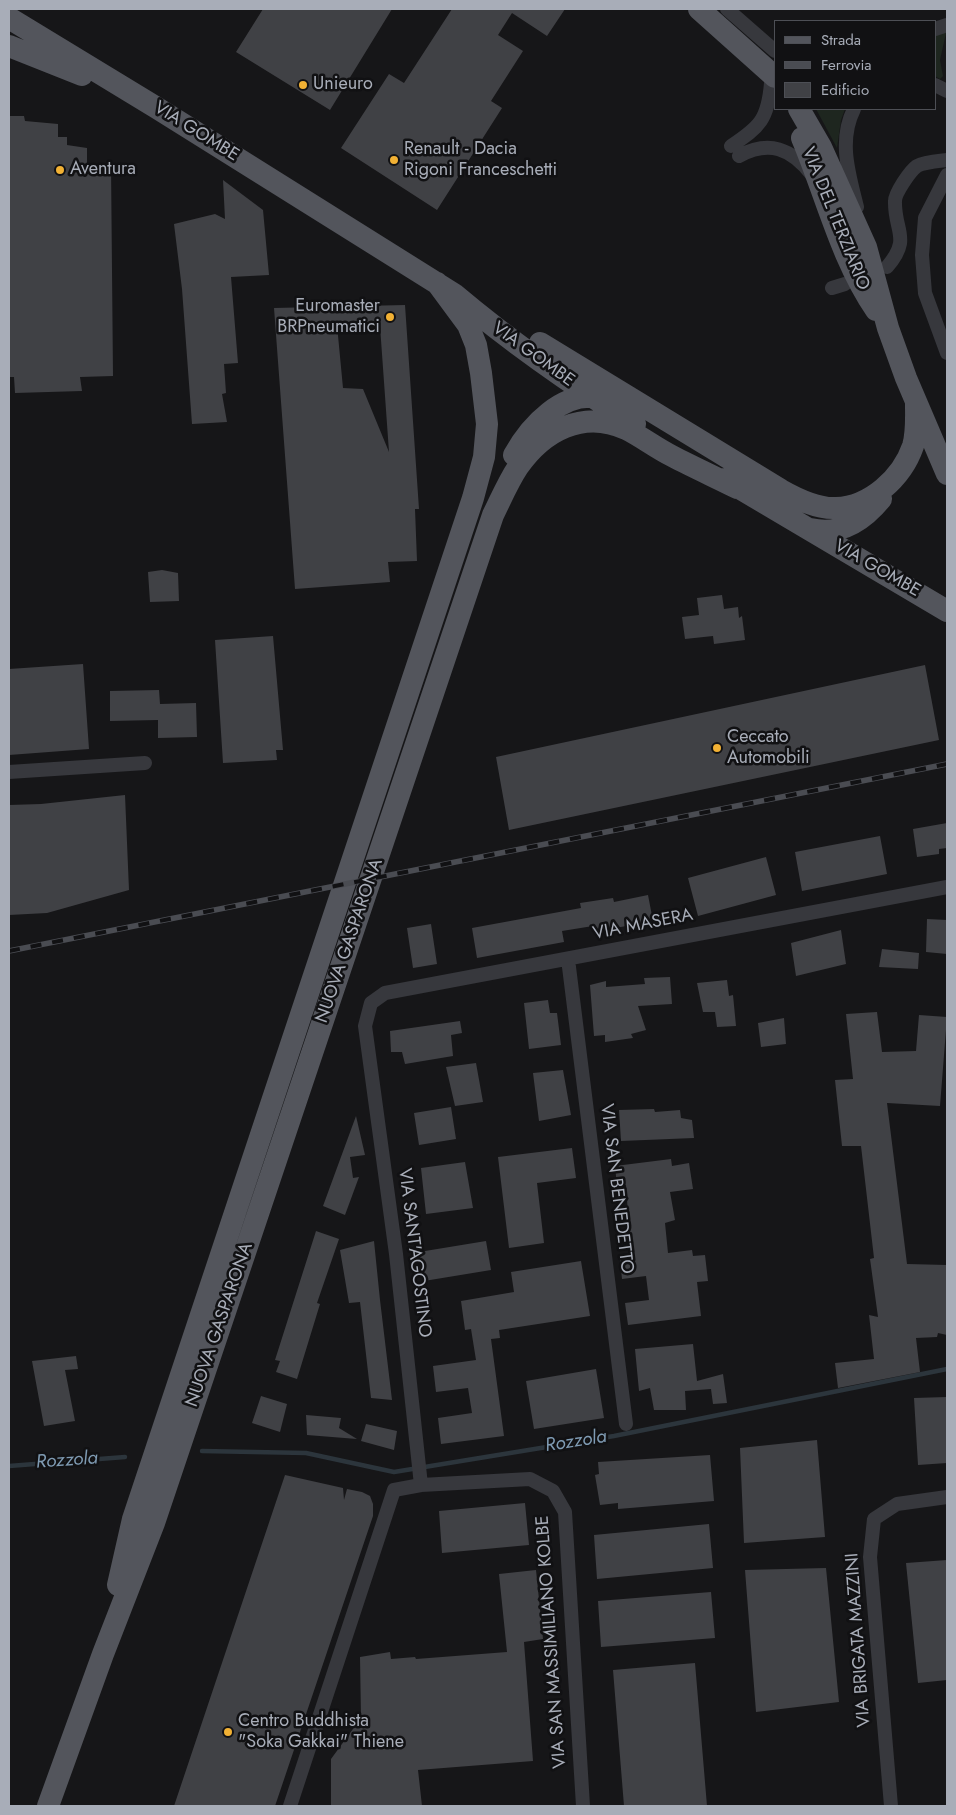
<!DOCTYPE html>
<html>
<head>
<meta charset="utf-8">
<style>
	body { margin:0 }
	#map { position:relative; width:956px; height:1815px; overflow:hidden; background:#161618; font-family:Jost,sans-serif }
	canvas { display:block }
	.frame { position:absolute; inset:0; border:10px solid #a8adb8; pointer-events:none }
	.legend { position:absolute; left:774px; top:20px; width:162px; height:90px; box-sizing:border-box; background:#111113; border:1px solid #4d4f55; margin:0; padding:6px 9px; list-style:none; font-size:15px; color:#a8adb8 }
	.legend li { display:flex; align-items:center; gap:10px; height:25px }
	.legend b { width:25px; border:1px solid #4d4f55 }
</style>
</head>
<body>
<div id="map">
<canvas width="956" height="1815"></canvas>
<div class="frame"></div>
<ul class="legend">
<li><b style="height:6px;background:#53555c"></b>Strada</li>
<li><b style="height:6px;background:#4a4c52"></b>Ferrovia</li>
<li><b style="height:14px;background:#404145"></b>Edificio</li>
</ul>
</div>
<script>
const c = document.querySelector('canvas').getContext('2d');
c.lineJoin = 'round';
function fillPath(path, color) { c.fillStyle = color; c.fill(path, 'evenodd'); }
function trace(path, color, width, dash) { c.strokeStyle = color; c.lineWidth = width; c.lineCap = dash ? 'butt' : 'round'; c.setLineDash(dash || []); c.stroke(path); }
function drawText(font, color, halo, rows, align = 'center') {
  c.font = font + ' Jost,sans-serif'; c.lineWidth = 5; c.setLineDash([]); c.textBaseline = 'middle'; c.strokeStyle = halo; c.fillStyle = color; for (const [text, x, y, turn = 0] of rows) {
    c.save(); c.translate(x, y); c.rotate((+turn || 0) * Math.PI / 180); c.textAlign = isNaN(turn) ? turn : align; if (halo) c.strokeText(text, 0, 0); c.fillText(text, 0, 0); c.restore();
  }
}
const green = new Path2D(`
	M943,32L946,33L940,60L943,76L940,79L935,76V36Z
	M816,109H845L841,120L837,148Z`);
const stream = new Path2D(`
	M202,1451L306,1453L394,1472L614,1436L947,1369
	M9,1466L125,1457`);
const building = new Path2D(`
	M263,9H392L330,110L236,52Z
	M452,9H565L547,36L512,13L498,35L523,51L491,101L502,108L437,210L341,148L389,74L404,83Z
	M9,116H24L25,121L58,124V137H67V145L87,148V164H111L113,376L80,377L82,391L15,393L14,377H9Z
	M223,180L263,210L269,275L231,277L238,363L224,364L226,393L222,394L227,422L192,424L182,289L174,224L215,214L225,219Z
	M405,305L419,509H415L417,561L388,562L390,582L295,589L274,308ZM337,325L380,326L389,452L363,389L343,388Z
	M162,570L178,573L179,601L150,602L148,572Z
	M722,595L724,609L738,607L739,618L742,616L745,640L714,644L713,636L685,639L682,617L699,615L697,598Z
	M273,636L283,750H276L277,760L223,763L215,640Z
	M83,664L89,749L9,755V669Z
	M925,665L939,740L509,830L496,757Z
	M159,690L160,704L196,703L197,737L158,738V720L110,721V691Z
	M125,795L129,890L47,913L9,915V805L41,804Z
	M947,823V848L939,849V854L917,857L913,829Z
	M880,836L887,874L802,891L795,852Z
	M766,857L776,895L698,916L688,878Z
	M648,895L653,921L594,932L593,926L562,931L564,942L477,958L472,928L581,908L580,903L613,898L614,902Z
	M927,919L947,920V954L926,952Z
	M431,924L437,964L413,968L407,928Z
	M841,930L846,964L796,976L791,943Z
	M882,949L919,953L918,969L879,967Z
	M670,977L672,1004L638,1006L646,1030L631,1034L633,1038L605,1042V1035L594,1036L590,985L606,981V987L645,984L644,978Z
	M727,980L729,996L733,995L736,1026L717,1027L715,1012H703L697,983Z
	M548,1000L550,1013H557L561,1045L529,1049L524,1003Z
	M877,1012L882,1052L916,1051L919,1015L947,1017L940,1106L887,1103L907,1264L947,1265V1335L938,1333L937,1337L916,1338L920,1372L838,1388L835,1363L874,1359L869,1315L878,1317L870,1259L874,1258L861,1146H842L835,1080L853,1079L846,1014Z
	M784,1018L786,1044L761,1047L758,1023Z
	M460,1021L462,1033L451,1035L453,1056L405,1064L402,1052H391L390,1031Z
	M476,1063L483,1102L455,1106L446,1067Z
	M563,1070L571,1115L539,1121L533,1073Z
	M451,1107L456,1139L419,1145L414,1113Z
	M654,1109L655,1112L680,1110L681,1118L692,1120L694,1138L621,1141L619,1110Z
	M356,1116L365,1155L350,1157L353,1178L359,1177L345,1215L323,1206Z
	M572,1148L576,1178L537,1183L544,1243L509,1248L498,1157Z
	M671,1159L672,1166L689,1163L693,1189L670,1192L675,1220L665,1223L668,1253L692,1250L693,1256L705,1255L708,1281L697,1282L701,1316L628,1325L625,1303L649,1300L646,1276L622,1279L620,1259L631,1257L626,1185L617,1186L615,1166Z
	M465,1162L473,1208L426,1214L421,1168Z
	M316,1231L339,1239L317,1303L320,1304L297,1379L276,1372L280,1361L275,1360Z
	M374,1241L380,1300L392,1400L371,1398L360,1302L349,1303L340,1250Z
	M486,1241L491,1270L424,1281L419,1252Z
	M581,1261L590,1316L499,1330L500,1338L491,1339L504,1436L441,1444L438,1418L472,1413L468,1388L436,1392L433,1366L476,1360L471,1329L465,1330L461,1301L514,1292L511,1272Z
	M693,1344L697,1381L723,1374L727,1403L713,1404L711,1389L685,1391L686,1410H654L650,1388L639,1391L635,1349Z
	M76,1356L78,1369L65,1370L75,1421L44,1426L32,1361Z
	M596,1369L604,1418L534,1429L526,1381Z
	M261,1396L287,1404L280,1432L252,1423Z
	M947,1397V1463L918,1465L914,1398Z
	M306,1415L341,1418L339,1428L357,1439L307,1435Z
	M366,1424L397,1431L394,1450L361,1441Z
	M817,1440L825,1537L744,1543L740,1448Z
	M710,1455L714,1501L618,1509V1503L600,1505L595,1475L599,1474L598,1462Z
	M285,1475L343,1488L344,1500L347,1489L362,1492L370,1496L373,1504V1516L275,1806H174Z
	M525,1503L529,1545L442,1553L439,1511Z
	M709,1524L713,1568L597,1579L594,1535Z
	M947,1560V1680L918,1683L906,1563Z
	M826,1568L839,1702L756,1712L745,1570Z
	M536,1570L543,1639L524,1642L533,1761L418,1770L422,1806H331V1759L361,1718L360,1657L390,1652L391,1659L415,1657L416,1659L507,1652L499,1574Z
	M711,1592L715,1638L601,1647L598,1601Z
	M695,1663L707,1806H624L613,1670Z`);
const street = new Path2D(`
	M727,9L775,51
	M935,29L947,25
	M935,85L947,91
	M854,109C838,141 849,174 857,207
	M731,146C760,127 768,119 771,83
	M739,156C769,140 791,148 812,175
	M947,175L925,218L922,255L925,293L947,353
	M887,267C912,238 894,231 895,201C895,193 910,171 917,166C924,162 939,161 947,160
	M832,288L845,284
	M9,772L145,763
	M568,959L626,1424
	M421,1485L396,1254L365,1026L371,1003L385,993L947,887
	M290,1806L394,1490L421,1485L530,1479L553,1491L565,1512L583,1806
	M891,1806L870,1557L874,1519L897,1504L947,1497`);
const primary = new Path2D(`
	M699,9L775,77
	M9,18L157,108L454,294C511,342 572,385 635,424
	M9,46L82,75
	M799,109L821,147L866,247L888,328L906,378L947,474
	M802,138C826,195 841,259 876,310
	M540,343L781,490C797,499 817,509 836,508C870,507 902,478 913,446C917,433 916,418 916,404
	M514,455C530,426 563,390 600,398
	M724,479L947,611
	M810,529C840,536 862,522 881,499
	M118,1585L133,1519L473,498L484,457L487,424L481,373L476,345L468,325L437,283
	M48,1806L103,1654L154,1523L493,515C501,499 508,482 518,467C543,431 583,409 626,429C642,437 656,448 672,456C693,467 715,477 737,488`);
const rail = new Path2D(`
	M9,951L947,764`);
const markers = [
	[303,85,5,"#f2b134"],
	[394,160,5,"#f2b134"],
	[60,170,5,"#f2b134"],
	[390,317,5,"#f2b134"],
	[717,748,5,"#f2b134"],
	[228,1732,5,"#f2b134"]
];
const poiNames = [
	["Unieuro",313,85],
	["Renault - Dacia",404,150],
	["Rigoni Franceschetti",404,171],
	["Aventura",70,170],
	["Euromaster",380,307,"right"],
	["BRPneumatici",380,328,"right"],
	["Ceccato",727,738],
	["Automobili",727,759],
	["Centro Buddhista",238,1722],
	["\"Soka Gakkai\" Thiene",238,1743]
];
const streetNames = [
	["VIA GOMBE",196,132,32],
	["VIA DEL TERZIARIO",835,219,68],
	["VIA GOMBE",533,355,36],
	["VIA GOMBE",877,569,30],
	["VIA MASERA",643,925,-11],
	["NUOVA GASPARONA",350,941,-71],
	["VIA SAN BENEDETTO",616,1189,83],
	["VIA SANT'AGOSTINO",414,1253,83],
	["NUOVA GASPARONA",220,1325,-71],
	["VIA BRIGATA MAZZINI",859,1640,-94],
	["VIA SAN MASSIMILIANO KOLBE",552,1642,-94]
];
const waterNames = [
	["Rozzola",576,1442,-9],
	["Rozzola",67,1461,-4]
];
fillPath(green, '#1e261f');
trace(stream, '#2c353c', 4.5);
fillPath(building, '#404145');
trace(street, '#37383d', 14);
trace(primary, '#53555c', 22);
trace(rail, '#4a4c52', 5.5);
trace(rail, '#111113', 4, [11]);
for (const [x, y, r, color] of markers) { const dot = new Path2D(); dot.arc(x, y, r, 0, 2 * Math.PI); c.fillStyle = color; c.fill(dot); trace(dot, '#111113', 2); }
drawText('18px', '#a8adb8', '#111113', poiNames, 'left');
drawText('18px', '#a8adb8', '#111113', streetNames);
drawText('italic 19px', '#7f9bb3', '#111113', waterNames);
</script>
</body>
</html>
